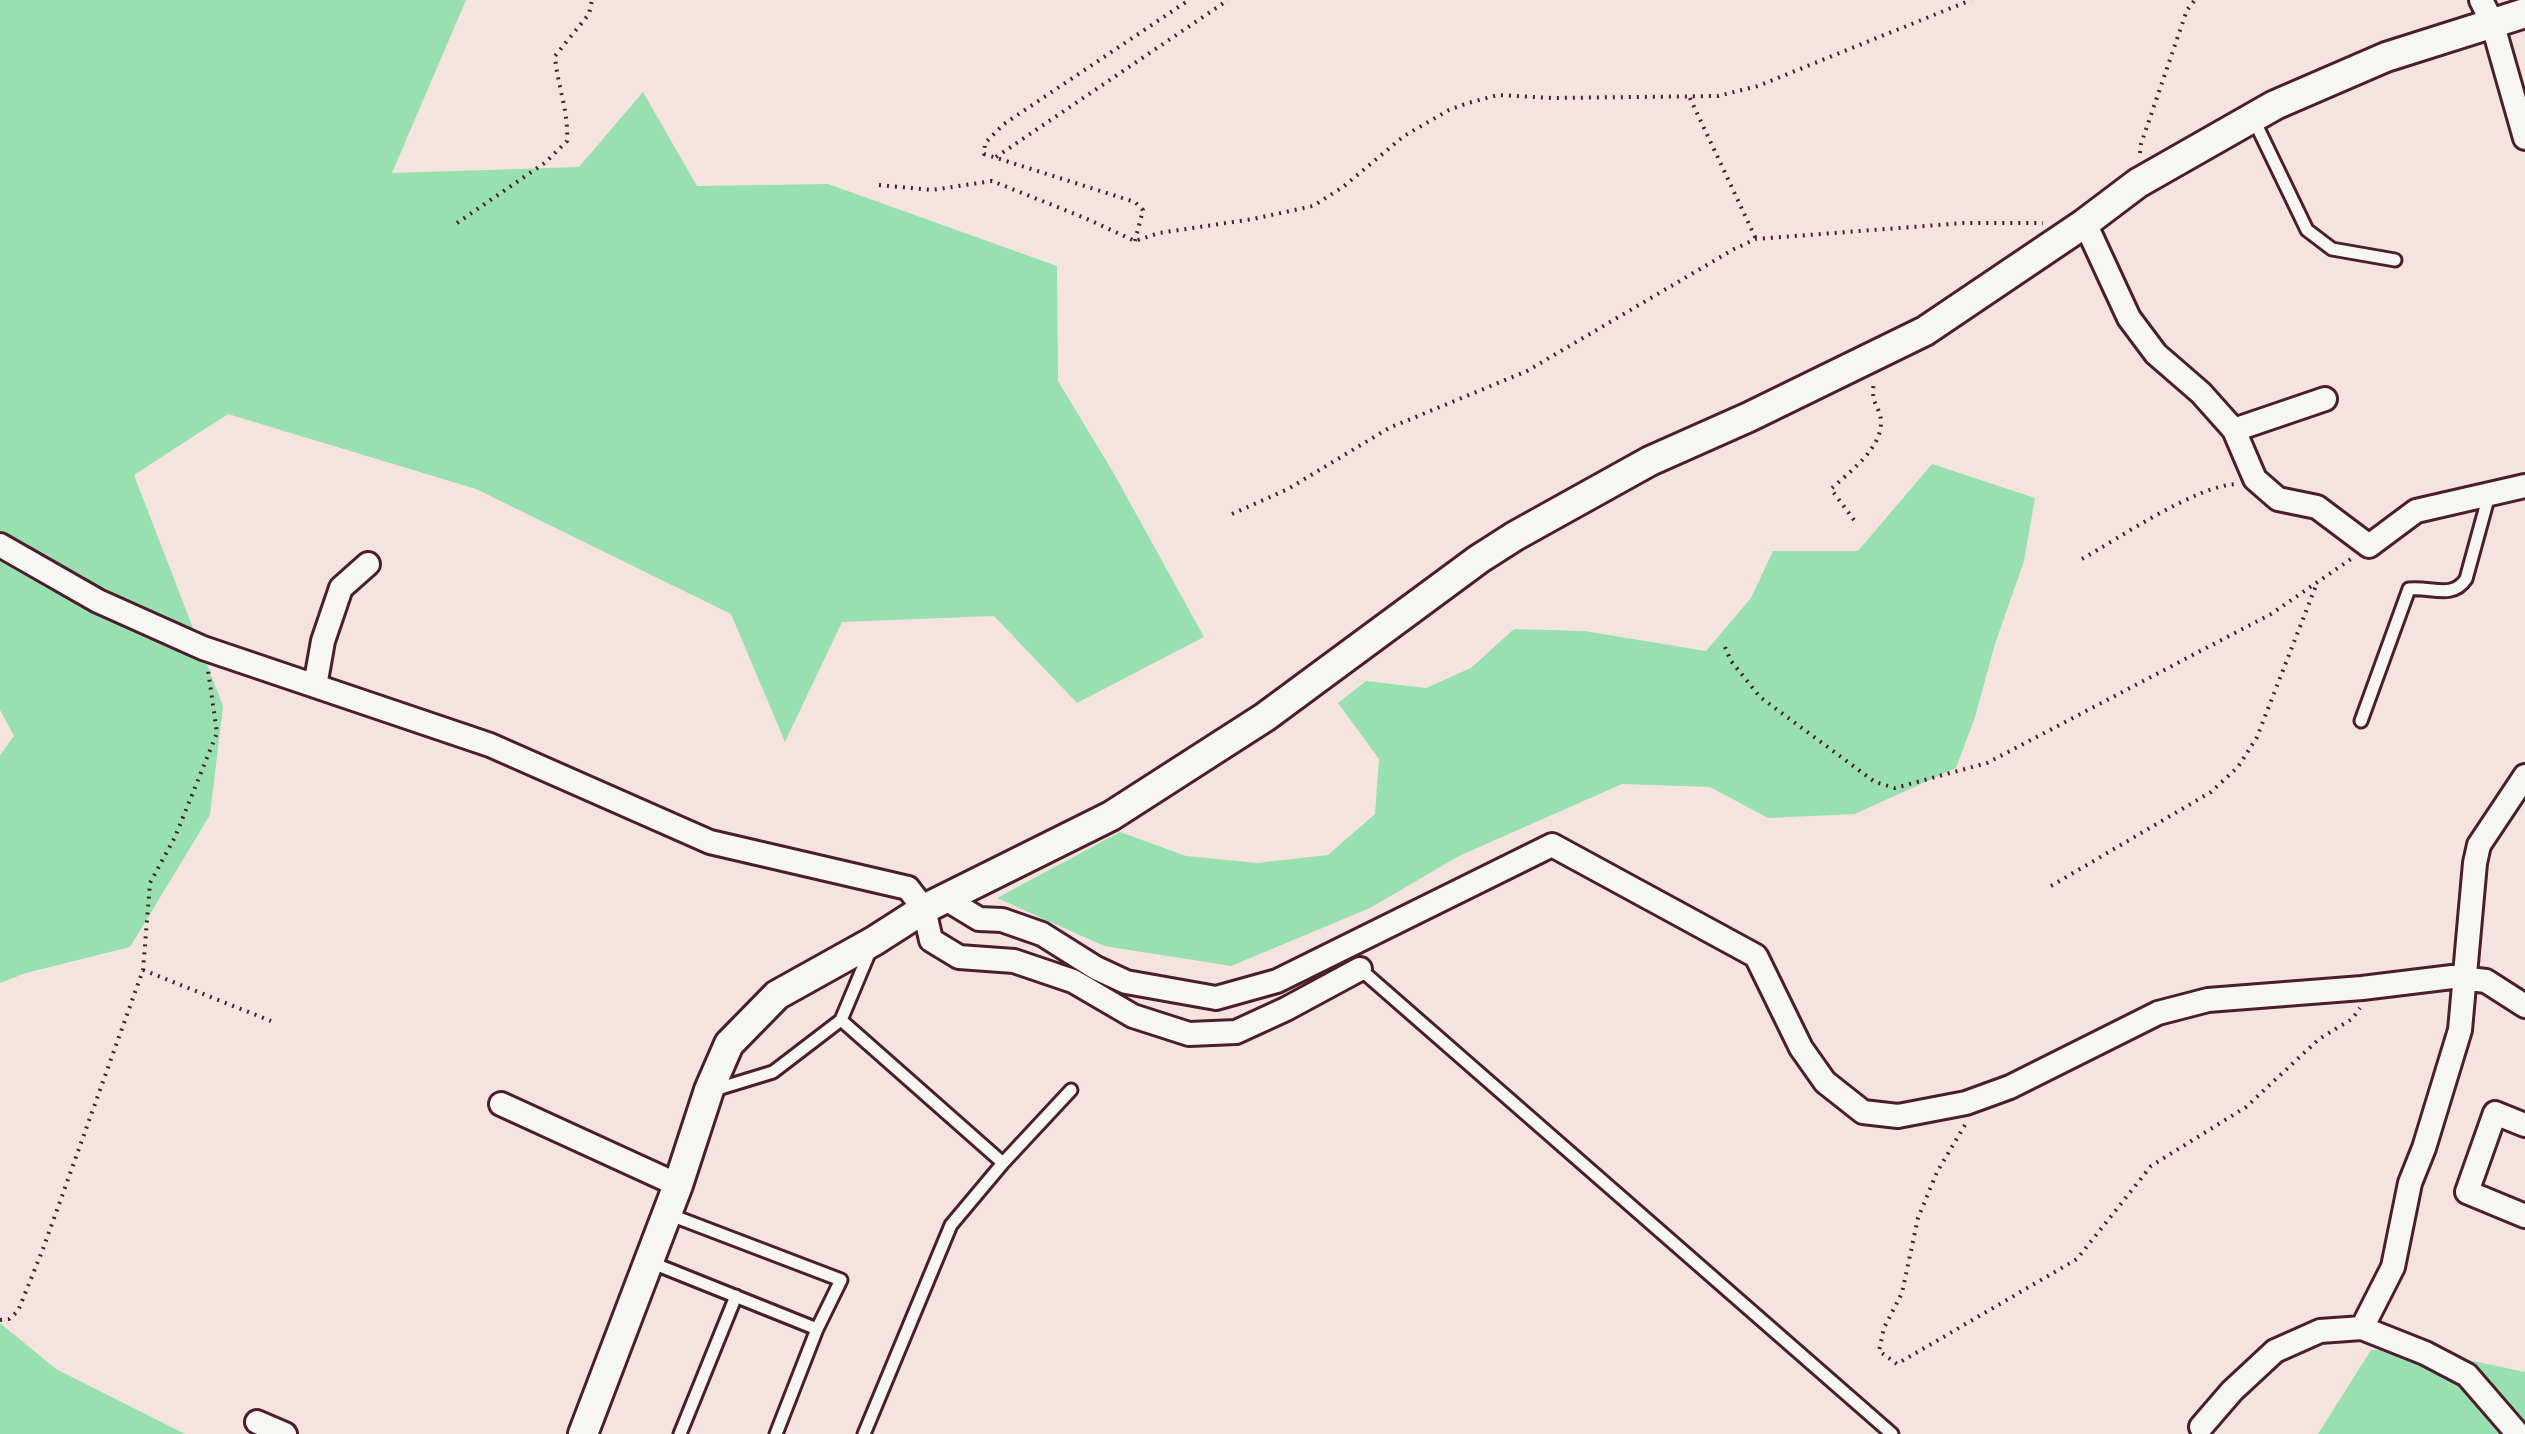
<!DOCTYPE html>
<html>
<head>
<meta charset="utf-8">
<style>
	body { margin:0 }
	canvas { display:block; background:#f5e3df }
</style>
</head>
<body>
<canvas width="2525" height="1434"></canvas>
<script>
const c = document.querySelector('canvas').getContext('2d');
c.lineJoin = 'round';
function fillPath(path, color) { c.fillStyle = color; c.fill(path, 'evenodd'); }
function trace(path, color, width, dash) { c.strokeStyle = color; c.lineWidth = width; c.lineCap = dash ? 'butt' : 'round'; c.setLineDash(dash || []); c.stroke(path); }
const green = new Path2D(`
	M0,0H466L392,173L579,167L643,92L697,186L828,184L1057,266L1058,381L1113,472L1204,637L1077,703L994,616L842,622L785,742L731,614L476,489L228,414L134,475L223,706L210,815L130,947L26,973L0,983V755L14,736L0,710Z
	M1932,464L2035,498L2024,561L1995,644L1975,717L1956,768L1855,814L1768,818L1710,787L1622,784L1459,856L1370,908L1231,966L1104,946L997,898L1120,832L1186,856L1257,863L1328,855L1375,814L1379,759L1338,703L1366,681L1426,688L1471,668L1514,629L1584,631L1706,651L1751,598L1773,551H1858Z
	M0,1323L56,1369L185,1434H0Z
	M2371,1350H2421L2525,1372V1434H2318Z`);
const path = new Path2D(`
	M1690,98L1756,239
	M2140,153L2141,144L2187,10L2195,0
	M996,157L1228,0
	M879,185L932,190L992,181L1085,218L1135,241L1159,233L1253,219L1313,206L1343,187L1404,136L1449,110L1468,103L1498,95L1552,98L1718,96L1758,86L1971,0
	M457,223L546,162L567,141C569,111 557,85 555,56L589,14L592,0
	M1135,241L1143,210L1135,202L984,154L985,143L1004,124L1189,0
	M1232,514L1288,489L1389,428L1527,371L1734,249L1756,239L1964,223H2043
	M1854,520L1831,489C1849,472 1882,449 1881,421C1880,406 1870,404 1874,383
	M2082,559C2119,538 2197,485 2237,484
	M1725,647L1731,661L1760,697L1875,782L1895,788L1987,763L2271,614L2351,559
	M2051,886L2211,792L2238,767L2257,737L2317,583
	M143,970L271,1021
	M1965,1125L1937,1172L1918,1218L1902,1293L1884,1328L1879,1351L1897,1364L2077,1259L2151,1166L2246,1107L2319,1039L2352,1019L2360,1008
	M0,1320L9,1319L18,1311L43,1249L143,970L150,883L175,837L217,733L208,670`);
const service = new Path2D(`
	M2253,118L2307,230L2332,249L2395,260
	M2361,721L2409,589C2430,586 2452,600 2466,579L2489,495
	M870,951L841,1020L1003,1163
	M1360,969L1892,1434
	M714,1090L773,1072L841,1020
	M650,1262L817,1329L841,1280L668,1214
	M680,1434L736,1296
	M776,1434L817,1329
	M864,1434L951,1225L1003,1163L1071,1090`);
const minor = new Path2D(`
	M2481,0L2492,22L2525,138
	M2085,223L2129,318L2156,354L2201,393L2234,430L2255,479L2278,499L2317,507L2369,546L2416,511L2525,486
	M2234,430L2325,399
	M0,545L98,601L203,648L490,745L710,842L908,888L924,909L931,940L959,957L1014,961L1073,981L1133,1016L1189,1034L1236,1032L1286,1009L1360,969
	M315,686L323,641L341,588L368,564
	M946,899L979,919L1002,920L1042,934L1096,968L1126,982L1216,998L1277,981L1552,845L1756,956L1801,1048L1825,1082L1863,1112L1898,1116L1966,1103L2010,1087L2158,1013L2208,1000L2362,988L2452,977L2486,981L2525,1006
	M501,1104L678,1185
	M2525,1125L2495,1113L2467,1192L2525,1216
	M2362,1328L2393,1267L2410,1183L2424,1148L2460,1030L2475,863L2479,845L2525,776
	M257,1422L285,1434
	M2201,1427L2232,1391L2275,1351L2320,1331L2362,1328L2425,1353L2467,1375L2518,1434`);
const tertiary = new Path2D(`
	M583,1434L678,1185L709,1090L729,1044L777,995L874,941L924,909L1111,816L1265,717L1479,559L1515,536L1650,461L1749,417L1925,331L2085,223L2138,183L2275,105L2386,57L2525,13`);
fillPath(green, '#98e0af');
trace(service, '#4a1f2b', 17);
trace(minor, '#4a1f2b', 28);
trace(tertiary, '#4a1f2b', 34);
trace(path, '#4a1f2b', 4, [2, 6]);
trace(service, '#f6f6f2', 11);
trace(minor, '#f6f6f2', 22);
trace(tertiary, '#f6f6f2', 28);
</script>
</body>
</html>
